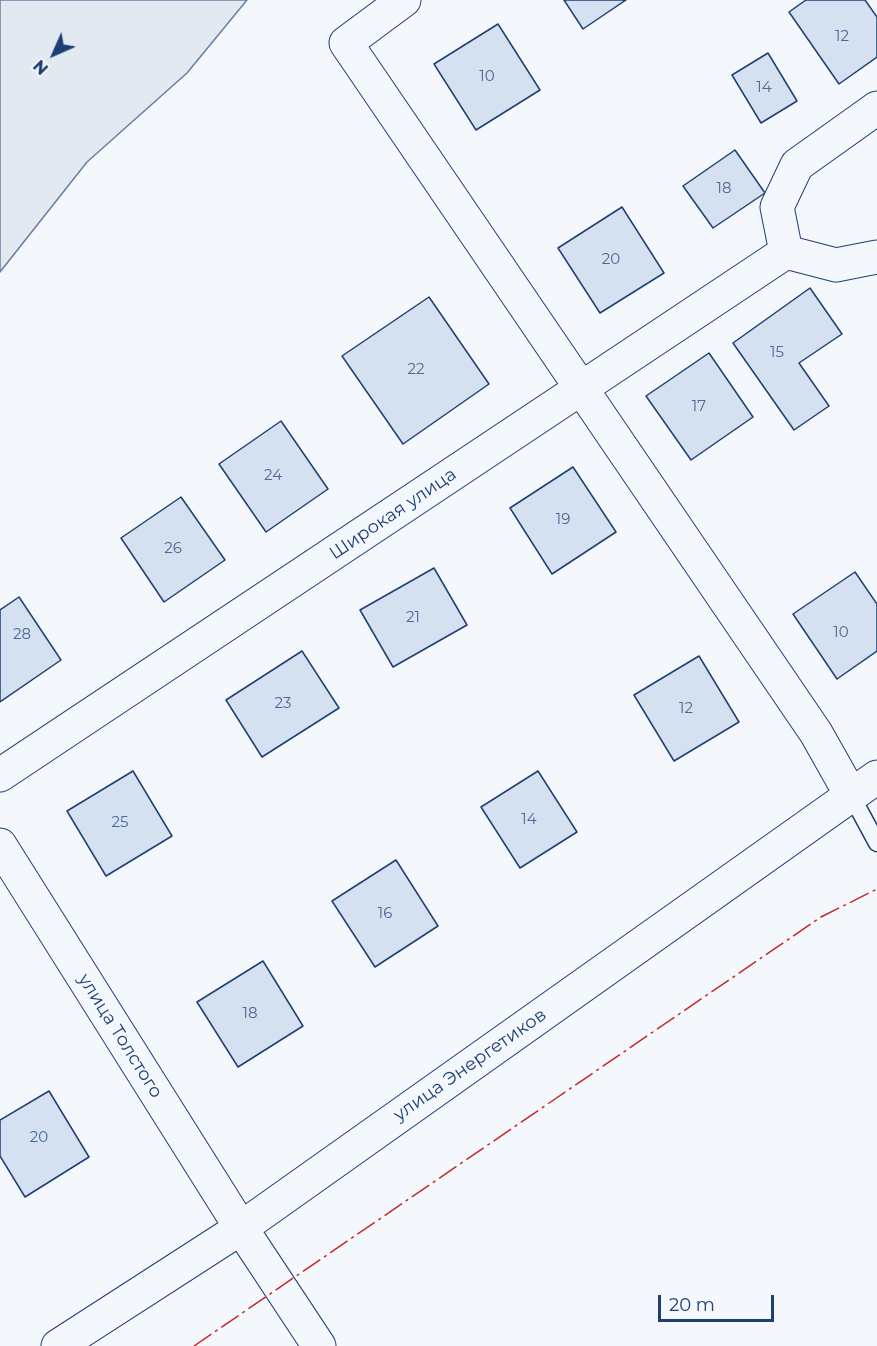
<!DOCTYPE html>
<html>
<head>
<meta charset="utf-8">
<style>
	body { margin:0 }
	#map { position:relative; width:877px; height:1346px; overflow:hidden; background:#f4f7fb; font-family:Montserrat,sans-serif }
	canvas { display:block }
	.north { position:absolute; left:24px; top:24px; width:60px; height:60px; -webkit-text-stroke:4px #f4f7fb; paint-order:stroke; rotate:225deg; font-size:16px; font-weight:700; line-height:24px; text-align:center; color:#1d3f73 }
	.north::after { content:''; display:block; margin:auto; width:21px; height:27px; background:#1d3f73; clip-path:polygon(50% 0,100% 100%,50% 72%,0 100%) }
	.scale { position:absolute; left:658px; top:1295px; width:116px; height:27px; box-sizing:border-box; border:3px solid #1d3f73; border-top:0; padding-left:8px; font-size:18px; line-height:21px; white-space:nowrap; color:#1d3f73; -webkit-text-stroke:4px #f4f7fb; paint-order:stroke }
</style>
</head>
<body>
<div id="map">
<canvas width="877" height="1346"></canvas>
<div class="north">N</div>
<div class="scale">20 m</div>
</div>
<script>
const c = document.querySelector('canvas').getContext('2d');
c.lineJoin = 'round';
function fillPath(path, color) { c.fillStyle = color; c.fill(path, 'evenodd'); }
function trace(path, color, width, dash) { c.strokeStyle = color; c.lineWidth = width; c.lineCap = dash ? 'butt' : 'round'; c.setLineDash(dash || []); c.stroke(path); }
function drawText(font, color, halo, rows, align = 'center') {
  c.font = font + ' Montserrat,sans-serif'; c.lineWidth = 4.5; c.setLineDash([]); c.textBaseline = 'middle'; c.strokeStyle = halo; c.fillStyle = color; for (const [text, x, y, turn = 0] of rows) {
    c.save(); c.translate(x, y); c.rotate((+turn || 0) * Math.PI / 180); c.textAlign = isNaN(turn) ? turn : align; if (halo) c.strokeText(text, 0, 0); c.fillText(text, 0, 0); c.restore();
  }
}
const green = new Path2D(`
	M0,0H247L187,73L87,162L0,272Z`);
const building = new Path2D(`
	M564,0H626L583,29Z
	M806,0H865L877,17V57L839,84L789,12Z
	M498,24L540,90L476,130L434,64Z
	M768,53L797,101L761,123L732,75Z
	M735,150L765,193L713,228L683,186Z
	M622,207L664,273L600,313L558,248Z
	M810,288L842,334L799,363L829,406L794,430L733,343Z
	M429,297L489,384L403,444L342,356Z
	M709,353L753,417L691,460L646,396Z
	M281,421L328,489L266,532L219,464Z
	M573,467L616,532L552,574L510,508Z
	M181,497L225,560L164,602L121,538Z
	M434,568L467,625L393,667L360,610Z
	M855,572L877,604V651L837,679L793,614Z
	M19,597L61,660L0,702V610Z
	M302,651L339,708L262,757L226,700Z
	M699,656L739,722L674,761L634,695Z
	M133,771L172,836L106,876L67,811Z
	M538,771L577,832L520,868L481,807Z
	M396,860L438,926L375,967L332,901Z
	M263,961L303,1026L238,1067L197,1002Z
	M49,1091L89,1157L25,1197L0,1156V1120Z`);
const lane = new Path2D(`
	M851,795L877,843`);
const street = new Path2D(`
	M404,0L346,43L816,733L851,795
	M786,252L836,265L877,257
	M0,775L786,252L777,207L797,165L877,108
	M0,845L241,1228L319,1346
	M58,1346L241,1228L877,777`);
const power = new Path2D(`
	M194,1346L821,917L877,889`);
const numberNames = [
	["12",842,37],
	["10",487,77],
	["14",764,88],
	["18",724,189],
	["20",611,260],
	["15",777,353],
	["22",416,370],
	["17",699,407],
	["24",273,476],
	["19",563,520],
	["26",173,549],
	["21",413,618],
	["10",841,633],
	["28",22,635],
	["23",283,704],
	["12",686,709],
	["14",529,820],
	["25",120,823],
	["16",385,914],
	["18",250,1014],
	["20",39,1138]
];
const streetNames = [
	["Широкая улица",393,514,-34],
	["улица Толстого",120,1036,58],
	["улица Энергетиков",470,1065,-35]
];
fillPath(green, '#e3e9f0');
trace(green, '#687fa3', 1.5);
fillPath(building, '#d5e0f0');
trace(building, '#1d3f73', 1.5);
trace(lane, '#1d3f73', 19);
trace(street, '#1d3f73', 35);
trace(lane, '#f4f7fb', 16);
trace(street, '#f4f7fb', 33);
trace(power, '#c62828', 1.5, [21, 4.5, 3, 4.5]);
drawText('15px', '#4b6792', null, numberNames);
drawText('18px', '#1d3f73', '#f4f7fb', streetNames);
</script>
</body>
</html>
